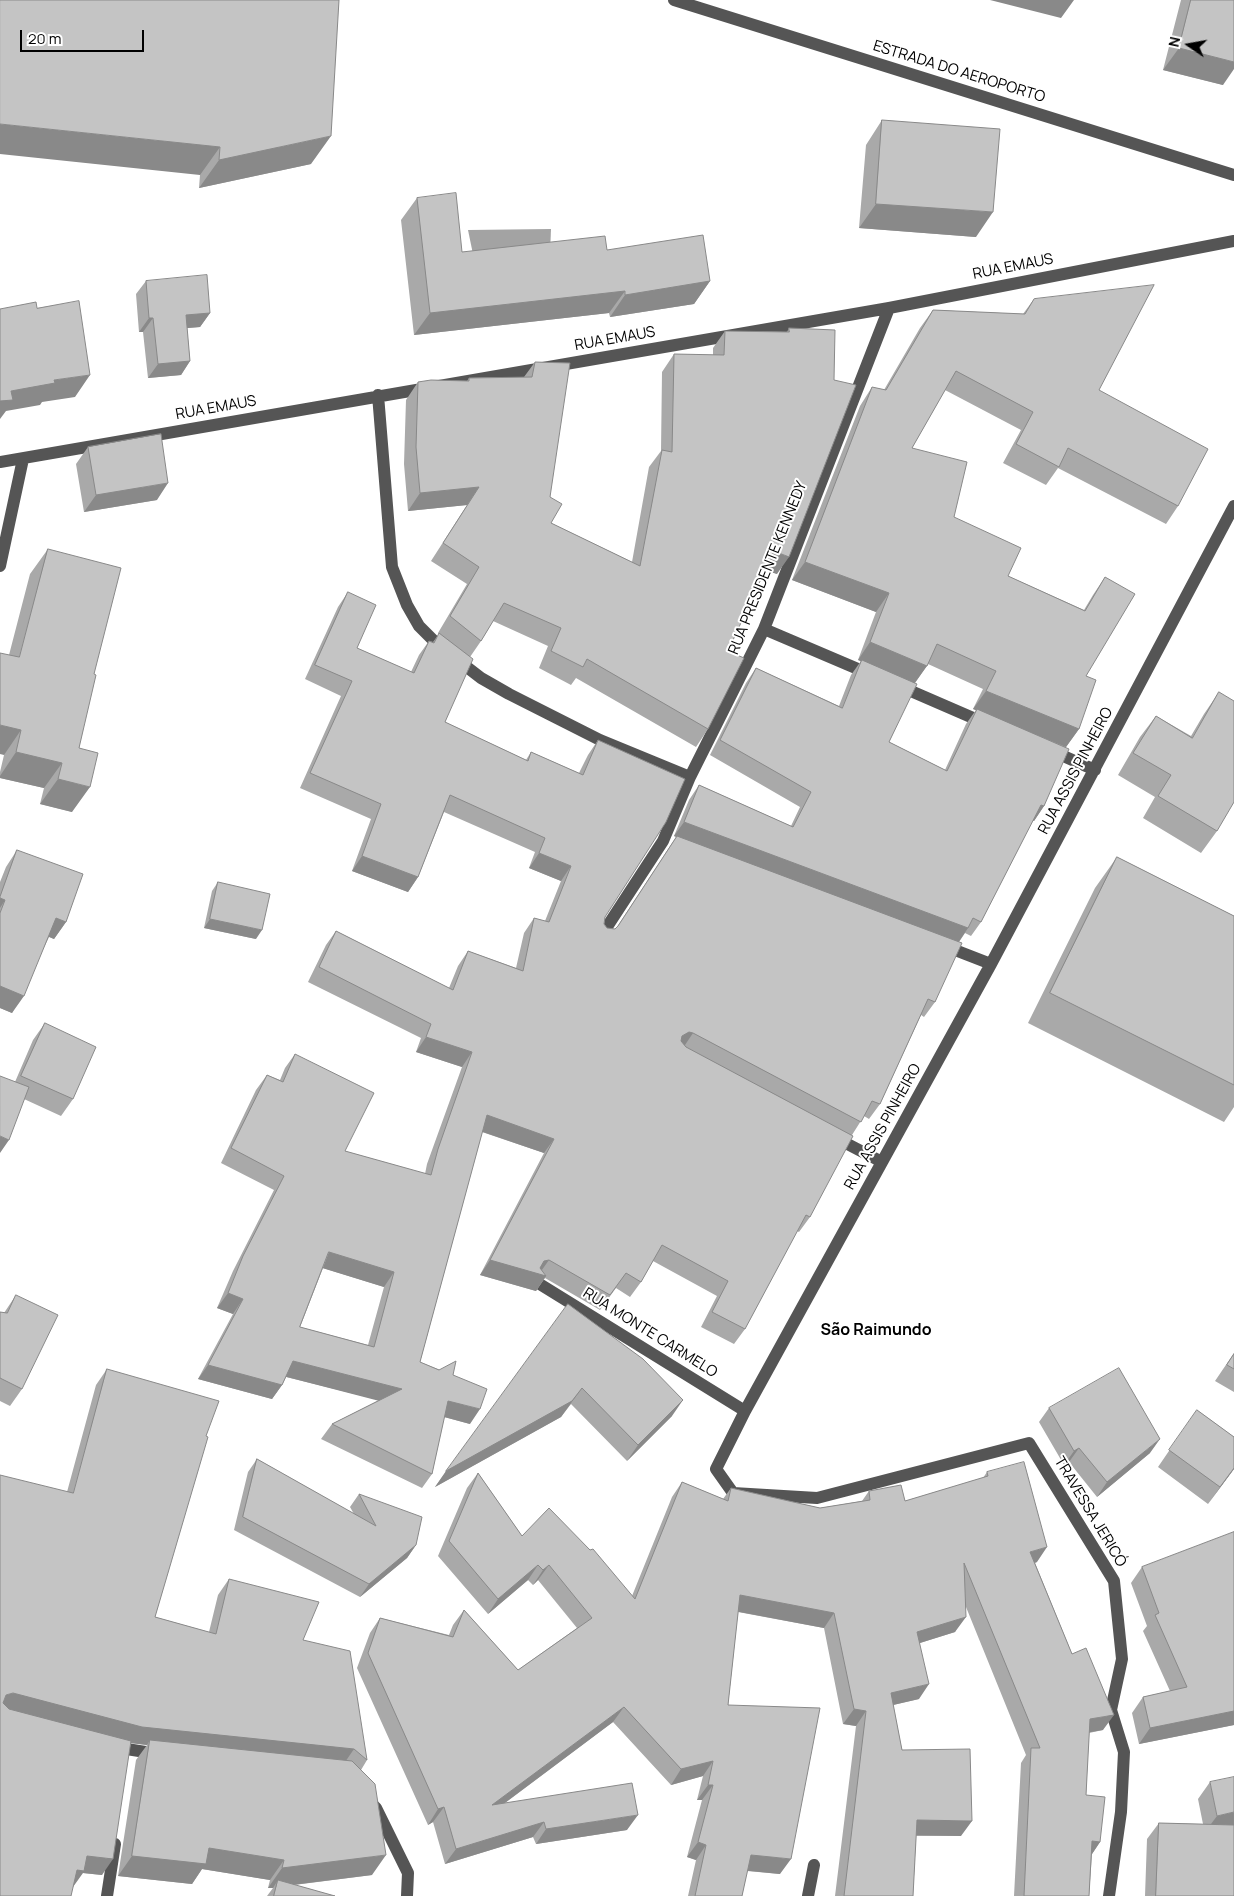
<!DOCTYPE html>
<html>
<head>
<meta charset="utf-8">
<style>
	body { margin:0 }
	#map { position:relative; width:1234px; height:1896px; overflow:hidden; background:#fff; font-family:Manrope,sans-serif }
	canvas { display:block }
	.north { position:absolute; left:1164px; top:20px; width:50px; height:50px; -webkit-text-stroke:4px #fff; paint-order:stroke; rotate:282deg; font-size:14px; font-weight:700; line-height:20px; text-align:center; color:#000 }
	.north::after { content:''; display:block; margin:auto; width:18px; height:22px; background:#000; clip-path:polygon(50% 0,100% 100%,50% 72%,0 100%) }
	.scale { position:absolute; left:20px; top:30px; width:124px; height:22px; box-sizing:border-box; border:2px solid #000; border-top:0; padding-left:6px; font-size:15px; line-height:18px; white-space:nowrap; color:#000; -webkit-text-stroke:4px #fff; paint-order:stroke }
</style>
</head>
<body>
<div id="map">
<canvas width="1234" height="1896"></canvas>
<div class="north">N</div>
<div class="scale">20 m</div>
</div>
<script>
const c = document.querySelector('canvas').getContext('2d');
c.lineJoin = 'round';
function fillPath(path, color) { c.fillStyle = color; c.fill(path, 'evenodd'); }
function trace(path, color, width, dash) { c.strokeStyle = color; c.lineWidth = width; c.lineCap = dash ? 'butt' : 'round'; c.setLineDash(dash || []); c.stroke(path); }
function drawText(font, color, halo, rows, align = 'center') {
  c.font = font + ' Manrope,sans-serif'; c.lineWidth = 4; c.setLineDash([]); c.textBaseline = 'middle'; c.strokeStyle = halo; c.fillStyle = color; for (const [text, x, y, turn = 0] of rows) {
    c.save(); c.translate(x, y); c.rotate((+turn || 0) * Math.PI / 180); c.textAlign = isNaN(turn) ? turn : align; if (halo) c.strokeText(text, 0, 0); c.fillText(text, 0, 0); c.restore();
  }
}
const water = new Path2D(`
	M551,229L550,254L474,259L468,230Z`);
const minor = new Path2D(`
	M674,0L1234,175
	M378,395L392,567L407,605L419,626L437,644L481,678L509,694L600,740L690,777
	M0,462L889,308L1234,241
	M0,566L23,459
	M764,629L872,675
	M897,685L987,724
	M1052,751L1095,770
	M601,936L663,841L690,777L764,629L889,308
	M942,945L991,964
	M834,1137L882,1162
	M538,1283L745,1411
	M114,1747L158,1754
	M370,1802L376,1808L408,1873L407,1896
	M107,1896L115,1844
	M808,1896L814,1865
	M1109,1896L1121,1812L1124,1752L1111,1710L1122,1659L1114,1581L1029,1443L817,1498L733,1493L716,1469L745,1411L991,964L1234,506`);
const wall = new Path2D(`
	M0,0L311,164L199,188L200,175Z
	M1181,0H1234L1223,85L1163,70Z
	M882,120L976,237L859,228L866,145Z
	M417,198L462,252L607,250L710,281L694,304L610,317L609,313L414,335L401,220Z
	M146,281L210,313L200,327L187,328L190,361L181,375L148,378L143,332H139L136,294Z
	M1034,299L1099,390L1178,506L1166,524L1058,468L1046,485L1003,463L1021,430L945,390L912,448L954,517L1008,576L1084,610L1093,595L1105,577L1086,676L1079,729L1066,747L1044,806L1034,821L1033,820L981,922L971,936L965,933L959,942L935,1002L924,1017L921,1015L880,1104L869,1119L864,1116L852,1135L810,1217L799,1232L797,1231L745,1329L734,1344L701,1327L717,1296L653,1261L641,1282L630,1297L616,1288L600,1310L545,1278L536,1291L480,1275L544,1153L482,1132L420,1362L453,1375L470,1424L444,1417L432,1474L422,1488L321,1439L332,1424L379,1400L286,1377L282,1385L272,1399L198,1379L233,1314L217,1308L233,1271L274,1190L221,1163L256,1090L267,1075L280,1080L285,1068L295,1054L345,1151L425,1174L427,1164L462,1067L416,1052L421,1038L308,982L326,945L336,931L449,988L458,966L468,951L516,968L524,933L534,918L545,921L561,881L529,868L535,852L444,812L418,877L408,892L352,871L371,819L300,788L341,696L305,679L338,607L348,592L357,648L411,672L419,655L429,641L433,642L439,634L438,633L467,584L431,561L467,505L408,511L404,464L406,400L418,382L467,381L469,378L524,377L535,362L550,497L551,523L632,562L649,467L661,451L662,372L674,354L713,355V348L725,331L787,332L789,328L777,574L765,570L728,651L708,729L696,747L576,678L571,685L539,668L548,646L493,621L481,641L470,657L445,722L526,760L531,752L579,773L588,755L598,740L605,917L604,924L607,928L615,929L617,927L676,837L674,836L689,800L699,785L791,826L800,807L710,755L746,683L756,668L839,706L851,675L861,661L858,660L876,612L792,580L860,406L872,387L884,390L920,328L933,310L1023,314ZM928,664L983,689L973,709L976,710L966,724L945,770L889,742L915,683ZM323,1268L384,1287L368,1345L300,1327Z
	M88,447L157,500L84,512L76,464Z
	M48,549L94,674L79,748L72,812L40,804L44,788L0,778V772L4,755L9,655L30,574Z
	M1219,692L1217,831L1201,853L1143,818L1155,797L1118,775L1140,737L1156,716L1191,736L1204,714Z
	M17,850L66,922L54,939L49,937L12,1013L0,1008V882L6,867Z
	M1117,857L1234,916V1107L1224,1122L1028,1023L1095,888Z
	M218,882L256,939L204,928L212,891Z
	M45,1023L73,1099L61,1116L24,1099L15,1082L33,1040Z
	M16,1295L22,1389L10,1406L0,1401V1312L4,1313Z
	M568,1304L672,1416L627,1461L571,1404L561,1417L435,1487Z
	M1234,1353V1392L1215,1381Z
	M107,1369L206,1436L155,1617L209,1632L218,1595L229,1579L303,1640L367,1760L361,1770L372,1875L294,1885L335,1896H267L273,1888H268L270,1880L202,1869L192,1884L118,1876L136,1760L147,1745L131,1743L102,1875L83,1873L67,1492L96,1385Z
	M1049,1408L1150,1453L1097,1497L1069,1462L1064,1465L1039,1422Z
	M1197,1410L1234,1437V1469L1208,1504L1158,1467Z
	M257,1459L354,1514L350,1507L359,1494L416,1545L407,1558L360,1597L234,1530L248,1472Z
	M987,1472L1037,1562L1035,1563L1103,1730L1089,1733L1086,1795L1100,1842L1092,1854L1089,1896H1014L1021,1763L1026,1755L966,1607L955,1632L920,1643L919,1699L893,1705L902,1750L961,1836H916L913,1896H835L856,1726L843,1724L824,1628L738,1612L728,1705L780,1874L747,1871L742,1896H688L696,1860L687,1857L702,1800H697L703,1776L671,1785L613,1722L505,1803L627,1830L536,1844L533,1837L445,1864L433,1822L428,1825L357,1668L370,1633L380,1618L449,1635L453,1625L464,1610L518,1670L577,1628L538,1580L533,1585L528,1580L488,1614L438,1556L467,1488L478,1473L522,1536L632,1596L672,1497L682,1482L723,1499L731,1488L820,1508L862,1501L869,1491L905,1501L983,1478Z
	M1234,1532V1725L1139,1744L1132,1713L1143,1697L1170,1691L1143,1631L1147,1626L1131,1583L1142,1567Z
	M1210,1782L1234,1896H1145L1147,1839L1159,1823L1203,1824L1198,1799Z`);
const shadedWall = new Path2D(`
	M990,0H1074L1061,18Z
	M1179,48L1234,62V69L1223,85L1163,70Z
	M0,124L220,147L200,175L0,154Z
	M331,136L311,164L199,188L219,160Z
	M876,204L993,212L976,237L859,228Z
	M710,281L694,304L610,317L625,295Z
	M625,291L609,313L414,335L430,313Z
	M210,313L200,327L176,329L186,315Z
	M149,318H153L143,332H139Z
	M190,361L181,375L148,378L158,364Z
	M90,375L75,397L42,402L40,405L6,411L0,419V401L11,391L54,380Z
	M168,483L157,500L84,512L96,495Z
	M479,487L467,505L408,511L420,493Z
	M774,551L789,557L777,574L762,569Z
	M805,562L889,593L876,612L792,580Z
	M870,642L927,666L914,684L858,660Z
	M986,691L1079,729L1066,747L973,709Z
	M0,725L21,730L4,755L0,754Z
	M16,752L62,763L44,788L0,778V776Z
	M58,779L90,787L72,812L40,804Z
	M1041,805L1044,806L1034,821L1030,820Z
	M684,822L968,928L958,943L674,836Z
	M539,853L571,866L561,881L529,868Z
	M362,856L418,877L408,892L352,871Z
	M0,898L5,900L0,908Z
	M56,918L66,922L54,939L45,935Z
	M210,919L262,930L256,939L204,928Z
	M0,986L24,996L12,1013L0,1008Z
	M689,1032L693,1033L683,1048L678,1047L682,1036Z
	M426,1037L472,1052L462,1067L416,1052Z
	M487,1115L554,1139L544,1153L477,1130Z
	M0,1136L9,1140L0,1153Z
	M329,1252L394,1272L384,1287L319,1267Z
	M490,1260L544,1261L549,1260L539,1274L546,1276L536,1291L480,1275Z
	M228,1293L243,1299L233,1314L217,1308Z
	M293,1361L402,1389L391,1404L283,1376Z
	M208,1365L282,1385L272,1399L198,1379Z
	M582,1388L561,1417L435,1487L446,1471Z
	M683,1400L672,1416L627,1461L638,1445Z
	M448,1401L480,1409L470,1424L437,1415Z
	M1160,1439L1150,1453L1097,1497L1107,1482Z
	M1079,1448L1069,1462L1064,1465L1074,1451Z
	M1234,1468V1469L1208,1504L1220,1487Z
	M416,1545L407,1558L360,1597L369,1584Z
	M1047,1547L1037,1562L1020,1567L1030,1552Z
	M538,1565L528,1580L488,1614L498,1599Z
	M549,1565L538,1580L533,1585L543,1570Z
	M740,1595L834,1613L824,1628L729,1610Z
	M966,1617L955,1632L907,1647L917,1632Z
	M929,1684L919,1699L880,1708L891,1693Z
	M13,1693L354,1749L343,1765L150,1740L147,1745L130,1743L0,1710L6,1695Z
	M624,1707L613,1722L482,1820L492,1805Z
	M854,1709L866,1711L856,1726L843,1724Z
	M1234,1711V1725L1139,1744L1150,1728Z
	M1114,1715L1103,1730L1079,1734L1090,1719Z
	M713,1761L703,1776L671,1785L681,1769Z
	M708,1785H713L702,1800H697Z
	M444,1807L433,1822L428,1825L438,1809Z
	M1234,1812V1826L1205,1832L1217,1816Z
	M638,1815L627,1830L536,1844L546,1829Z
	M917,1820L972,1821L961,1836L906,1835Z
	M544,1822L533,1837L445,1864L456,1849Z
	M1092,1841L1100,1842L1090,1857Z
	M698,1842L706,1845L696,1860L687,1857Z
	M209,1848L284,1860L270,1880L202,1869L192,1884L118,1876L132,1856Z
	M386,1855L372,1875L276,1887L278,1880L273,1888H268L282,1868Z
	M751,1855L791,1859L780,1874L740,1870Z
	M87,1856L113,1859L102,1875L83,1873L73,1887L66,1885Z`);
const building = new Path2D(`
	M0,0H339L331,136L219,160L220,147L0,124Z
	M1191,0H1234V62L1179,48Z
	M882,120L1000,129L993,212L876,204Z
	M456,193L462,252L605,236L607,250L703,235L710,281L625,295V291L430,313L417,198Z
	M207,275L210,313L186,315L190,361L158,364L153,318H149L146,281Z
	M1154,285L1099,390L1208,449L1178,506L1068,448L1059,467L1016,444L1033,412L956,371L912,448L967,462L954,517L1021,548L1008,576L1085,611L1105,577L1135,594L1086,676L1096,680L1079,729L986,691L996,671L937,644L927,666L870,642L889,593L805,562L872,387L886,390L933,310L1025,314L1034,299Z
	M79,301L90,375L54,380L55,383L11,391L13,400L0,401V309L36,302L37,308Z
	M789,328L835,330L834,380L856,385L789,557L774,551L728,651L744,658L708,729L587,659L583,667L551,651L561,628L504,603L481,641L450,616L479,567L443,543L479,487L420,493L416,447L418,382L431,380L469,381V378L532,377L535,362L570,363L550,497L562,504L551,523L640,566L662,450L672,452L674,354L724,355L725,331L789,332Z
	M161,434L168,483L96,495L88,447Z
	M48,549L121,568L94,674L96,675L79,748L98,753L90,787L58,779L62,763L16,752L21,730L0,725V653L19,657Z
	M348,592L376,605L357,648L414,673L429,641L434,643L439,633L473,659L445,722L528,761L531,752L583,775L598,740L685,779L666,822L605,917L604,924L607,928L615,929L618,926L677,836L962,943L935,1002L928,999L880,1104L872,1101L861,1122L693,1033L689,1032L682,1036L681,1041L686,1047L853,1136L810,1217L806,1215L745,1329L712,1312L728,1281L662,1245L641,1282L626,1273L610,1295L549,1260L544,1261L540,1268L546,1276L490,1260L554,1139L487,1115L420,1362L439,1370L456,1361L453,1375L487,1389L480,1409L448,1401L432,1474L332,1424L402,1389L293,1361L282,1385L208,1365L243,1299L228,1293L243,1256L284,1176L231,1148L267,1075L283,1082L295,1054L374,1093L345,1151L431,1175L438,1149L472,1052L426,1037L431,1024L319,967L336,931L453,990L468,951L523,971L534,918L549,922L571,866L539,853L545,838L450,795L418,877L362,856L381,804L310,773L352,681L315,665ZM329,1252L394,1272L374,1347L300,1327Z
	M862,660L917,684L889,742L947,771L977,709L1069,749L1044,806L1041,805L981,922L973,918L968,928L684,822L699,785L793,827L811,792L720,740L756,668L842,708Z
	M1219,692L1234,701V802L1217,831L1158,796L1171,775L1133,753L1156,716L1192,738Z
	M17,850L83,874L66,922L56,918L24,996L0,986V913L5,900L0,898V897Z
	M1117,857L1234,916V1085L1050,993Z
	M218,882L270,894L262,930L210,919Z
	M45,1023L96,1047L73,1099L21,1076Z
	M0,1076L29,1087L9,1140L0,1136Z
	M16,1295L58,1315L22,1389L0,1378V1312L7,1313Z
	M568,1304L643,1359L683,1400L638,1445L582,1388L572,1401L446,1471Z
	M1234,1354V1369L1227,1365Z
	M1119,1368L1160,1439L1107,1482L1079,1448L1074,1451L1049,1408Z
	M107,1369L219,1401L206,1436L208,1437L155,1617L216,1634L229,1579L319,1602L303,1640L350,1651L367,1760L354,1749L142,1727L13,1693L6,1695L3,1703L9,1709L131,1741L113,1859L87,1856L84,1871L77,1870L71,1896H0V1475L73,1493Z
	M1197,1410L1234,1437V1468L1220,1487L1169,1450Z
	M257,1459L376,1526L359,1494L422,1517L416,1545L369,1584L243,1517Z
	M1024,1462L1047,1547L1030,1552L1072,1654L1086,1648L1114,1715L1090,1719L1086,1795L1105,1797L1100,1842L1092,1841L1089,1896H1024L1031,1748H1040L964,1563L966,1617L917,1632L929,1684L891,1693L902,1750L970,1749L972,1821L917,1820L913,1896H844L866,1711L854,1709L834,1613L740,1595L728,1705L820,1708L791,1859L751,1855L742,1896H695L706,1845L698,1842L713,1785H708L713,1761L681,1769L624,1707L492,1805L632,1783L638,1815L546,1829L544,1822L456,1849L444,1807L438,1809L368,1653L380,1618L453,1637L464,1610L518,1670L592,1618L549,1565L543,1570L538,1565L498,1599L449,1541L478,1473L522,1536L549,1508L590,1550L593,1549L635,1599L682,1482L728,1501L731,1488L820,1508L870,1500L869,1491L901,1485L905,1501L988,1476L987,1472Z
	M1234,1532V1711L1150,1728L1143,1697L1187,1687L1155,1615L1159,1613L1142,1567Z
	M150,1740L352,1761L375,1784L386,1855L282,1868L284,1860L209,1848L206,1864L132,1856Z
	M1234,1777V1812L1217,1816L1210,1782Z
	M1159,1823L1234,1825V1896H1156Z
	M278,1880L335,1896H274Z`);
const streetNames = [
	["ESTRADA DO AEROPORTO",959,72,17],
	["RUA EMAUS",1013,267,-11],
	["RUA EMAUS",615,339,-10],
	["RUA EMAUS",216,408,-10],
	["RUA PRESIDENTE KENNEDY",768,568,-68],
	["RUA ASSIS PINHEIRO",1076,771,-62],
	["RUA ASSIS PINHEIRO",883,1127,-61],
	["RUA MONTE CARMELO",650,1333,32],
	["TRAVESSA JERICÓ",1090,1512,59]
];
const neighbourhoodNames = [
	["São Raimundo",876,1331]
];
fillPath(water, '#a3a3a3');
trace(minor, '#555', 12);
fillPath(wall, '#a9a9a9');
fillPath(shadedWall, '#898989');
fillPath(building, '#c4c4c4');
trace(building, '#898989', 1);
drawText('15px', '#000', '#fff', streetNames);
drawText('bold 16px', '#000', '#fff', neighbourhoodNames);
</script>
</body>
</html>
